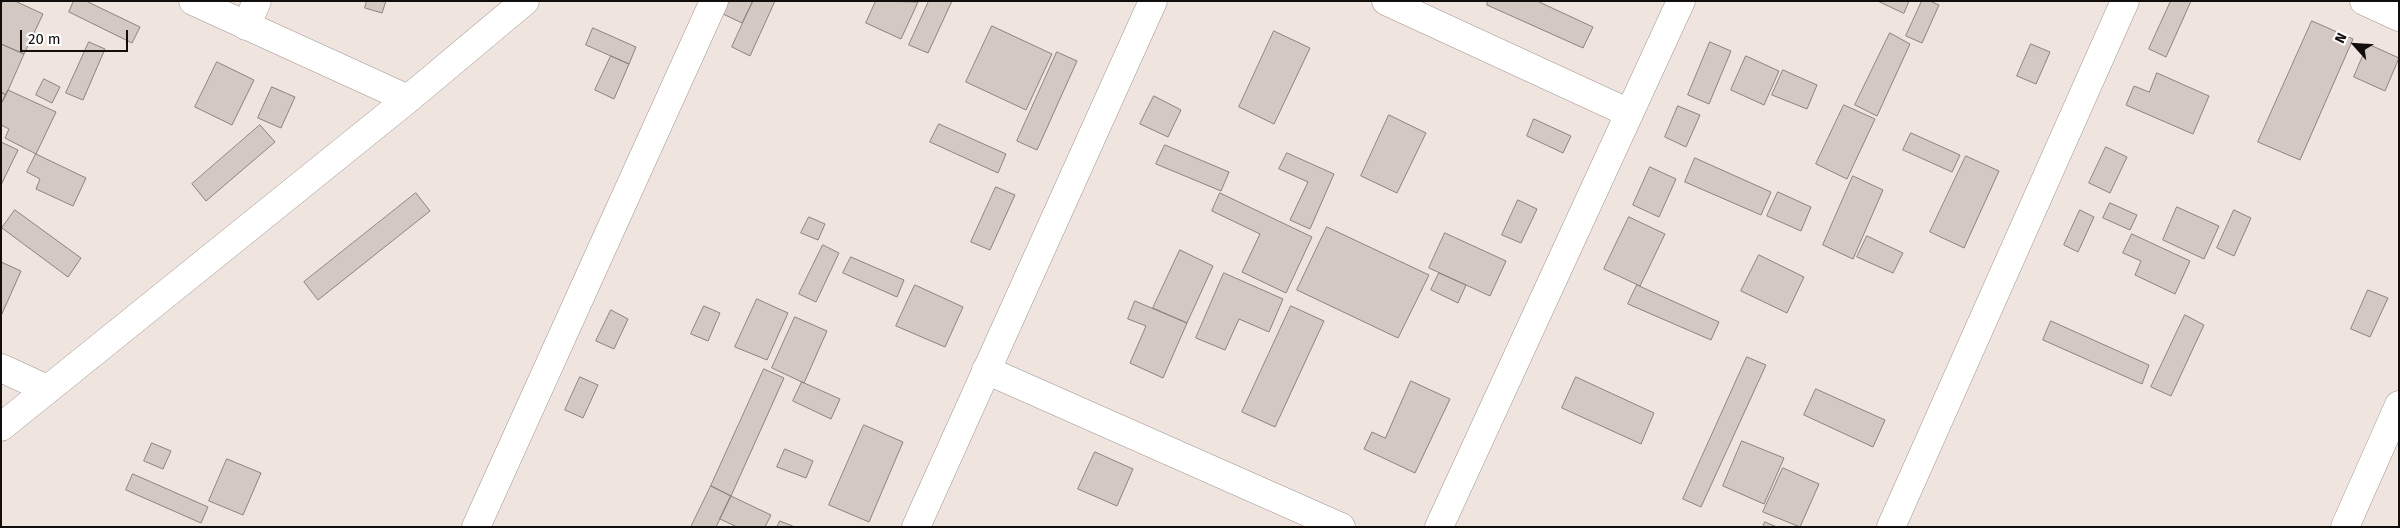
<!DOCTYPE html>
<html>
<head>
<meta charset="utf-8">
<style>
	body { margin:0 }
	#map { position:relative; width:2400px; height:528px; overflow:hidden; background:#f0e4de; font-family:"Fira Sans",sans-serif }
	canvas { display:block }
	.frame { position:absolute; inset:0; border:2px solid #110e0c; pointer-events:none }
	.north { position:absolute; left:2330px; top:20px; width:50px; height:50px; -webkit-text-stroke:4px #fff; paint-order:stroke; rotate:296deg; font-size:14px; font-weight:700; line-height:20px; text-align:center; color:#110e0c }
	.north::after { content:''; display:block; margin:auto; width:18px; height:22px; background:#110e0c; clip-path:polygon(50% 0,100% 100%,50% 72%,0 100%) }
	.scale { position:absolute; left:20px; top:30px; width:108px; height:22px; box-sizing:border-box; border:2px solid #110e0c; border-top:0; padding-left:6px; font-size:15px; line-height:18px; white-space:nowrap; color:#110e0c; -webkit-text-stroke:4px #fff; paint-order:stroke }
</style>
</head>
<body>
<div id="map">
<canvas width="2400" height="528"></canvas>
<div class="frame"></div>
<div class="north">N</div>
<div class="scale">20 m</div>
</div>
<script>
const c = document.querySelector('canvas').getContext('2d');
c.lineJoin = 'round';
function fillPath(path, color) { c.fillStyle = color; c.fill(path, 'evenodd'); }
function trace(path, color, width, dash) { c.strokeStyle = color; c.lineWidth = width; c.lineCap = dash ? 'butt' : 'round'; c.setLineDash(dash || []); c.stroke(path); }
const building = new Path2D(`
	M3,1H15L43,14L24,54L1,44V6Z
	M74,1H86L140,27L132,43L69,12Z
	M367,1H386L382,13L365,8Z
	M729,1H753L742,23L723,14Z
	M753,1H775L750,56L732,47Z
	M876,1L918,2L901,39L866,23Z
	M929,1H952L928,53L909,45Z
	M1488,1H1537L1593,27L1583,48L1487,5Z
	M1878,1H1909L1904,13Z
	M1922,1H1930L1939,5L1922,43L1906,36Z
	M2171,1H2191L2166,57L2149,49Z
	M2312,21L2353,39L2300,160L2258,142Z
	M992,26L1052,54L1026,110L966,82Z
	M593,28L636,47L629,64L586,45Z
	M1274,31L1310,48L1274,124L1239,107Z
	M1890,33L1910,44L1877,116L1855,105Z
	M89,42L105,49L83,100L66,93Z
	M1710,42L1731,51L1709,104L1688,95Z
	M1,44L24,54L6,95L1,92Z
	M2031,44L2050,52L2036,84L2017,76Z
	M2368,44L2399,58L2385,91L2354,77Z
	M1057,52L1077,61L1037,150L1017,141Z
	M611,56L629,64L614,99L595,90Z
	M1746,56L1779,71L1764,105L1731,90Z
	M217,62L254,80L232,125L195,107Z
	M1783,70L1817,85L1807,109L1772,95Z
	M2157,73L2209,96L2193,134L2126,105L2134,86L2149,92Z
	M44,79L60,87L52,103L36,95Z
	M272,87L295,97L281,128L258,118Z
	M8,90L56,112L36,154L5,138L9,129L1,125V104Z
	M1,92L6,95L1,104Z
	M1154,96L1181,110L1168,137L1140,124Z
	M1844,105L1875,119L1847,179L1816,164Z
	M1678,106L1700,115L1686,147L1665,137Z
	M1389,115L1426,133L1397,193L1361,176Z
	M1534,119L1571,136L1563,153L1527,136Z
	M939,124L1006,154L998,173L930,142Z
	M260,125L275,142L206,201L192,184Z
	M1911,133L1960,155L1952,172L1903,150Z
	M1,142L18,150L1,185Z
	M1165,145L1229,172L1221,191L1156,164Z
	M2106,147L2127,157L2110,193L2089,183Z
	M1287,153L1334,174L1310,229L1290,220L1308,182L1279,169Z
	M36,154L86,178L73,206L36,189L40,179L27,172Z
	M1966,156L1999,171L1964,248L1930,232Z
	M1695,158L1771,192L1761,215L1685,182Z
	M1650,167L1676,179L1659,217L1633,205Z
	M1853,176L1883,190L1853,259L1823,245Z
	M996,187L1015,195L990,250L971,242Z
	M1778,192L1811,207L1801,231L1767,216Z
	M416,193L430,211L318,300L304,282Z
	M1220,193L1312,237L1286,293L1242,272L1260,234L1212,211Z
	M1518,200L1537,209L1521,243L1502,235Z
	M2110,203L2137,215L2130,230L2103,218Z
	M2177,207L2219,226L2204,259L2163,240Z
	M15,210L81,258L68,277L2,228Z
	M2080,210L2094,217L2078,252L2064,245Z
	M2234,210L2251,218L2234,256L2217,248Z
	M809,217L825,224L818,240L801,233Z
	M1629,217L1665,234L1640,286L1604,269Z
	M1327,227L1429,275L1398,338L1297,290Z
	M1445,233L1506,261L1490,296L1429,268Z
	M2132,234L2190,261L2175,294L2135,275L2141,261L2123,253Z
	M1867,236L1903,253L1893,273L1857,257Z
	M823,245L839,253L816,302L799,294Z
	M1180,250L1213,266L1187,323L1153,308Z
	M1759,255L1804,277L1787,313L1741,291Z
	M851,257L904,280L897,297L843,273Z
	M1,262L21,271L1,316Z
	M1224,273L1283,299L1269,332L1239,319L1225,350L1196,338Z
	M1439,273L1466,285L1458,303L1431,290Z
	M915,285L963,307L945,347L896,326Z
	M1637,285L1719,322L1711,340L1628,304Z
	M2368,290L2388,298L2370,337L2351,329Z
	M757,299L788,313L767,360L735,347Z
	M1135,301L1187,323L1163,378L1130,363L1146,326L1128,319Z
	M704,306L720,313L708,341L691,334Z
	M1291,306L1324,321L1275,427L1242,412Z
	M611,310L628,319L614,349L596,341Z
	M2185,315L2204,325L2171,396L2151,387Z
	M795,317L827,331L804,383L772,368Z
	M2051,321L2149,365L2142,384L2043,340Z
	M1747,357L1766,365L1701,507L1683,499Z
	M764,369L784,378L731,496L711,486Z
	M580,377L598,385L583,418L565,410Z
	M1576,377L1654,413L1641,444L1562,408Z
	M1411,381L1450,399L1415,473L1364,449L1372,432L1385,438Z
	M802,382L840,399L831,419L793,401Z
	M1816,389L1885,420L1873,447L1804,415Z
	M864,425L903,442L869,522L829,505Z
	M1742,441L1784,458L1764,504L1723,486Z
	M152,443L171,451L163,469L144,461Z
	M785,449L813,461L806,478L777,467Z
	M1095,452L1133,469L1117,506L1078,489Z
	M227,459L261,473L243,515L209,501Z
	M1783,468L1819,484L1800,527L1763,512Z
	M133,474L208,507L201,523L126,490Z
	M711,486L731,496L716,527H691Z
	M731,496L771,515L765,527H737L720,519Z
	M780,521L795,527H777Z
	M1765,522L1777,527H1763Z`);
const street = new Path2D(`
	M193,1L408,99
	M1386,1L1629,113
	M2364,1L2399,17
	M246,26L257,1
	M1,368L47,389
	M986,370L1341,527
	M476,527L714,1
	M916,527L1153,1
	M1439,527L1681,1
	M1891,527L2125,1
	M2345,527L2399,405`);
const secondary = new Path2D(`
	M1,427L408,99L525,1`);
fillPath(building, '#d4c8c2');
trace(building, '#8d827d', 1);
trace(street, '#9f948f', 29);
trace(secondary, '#9f948f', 29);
trace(street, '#fff', 28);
trace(secondary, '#fff', 28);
</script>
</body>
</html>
